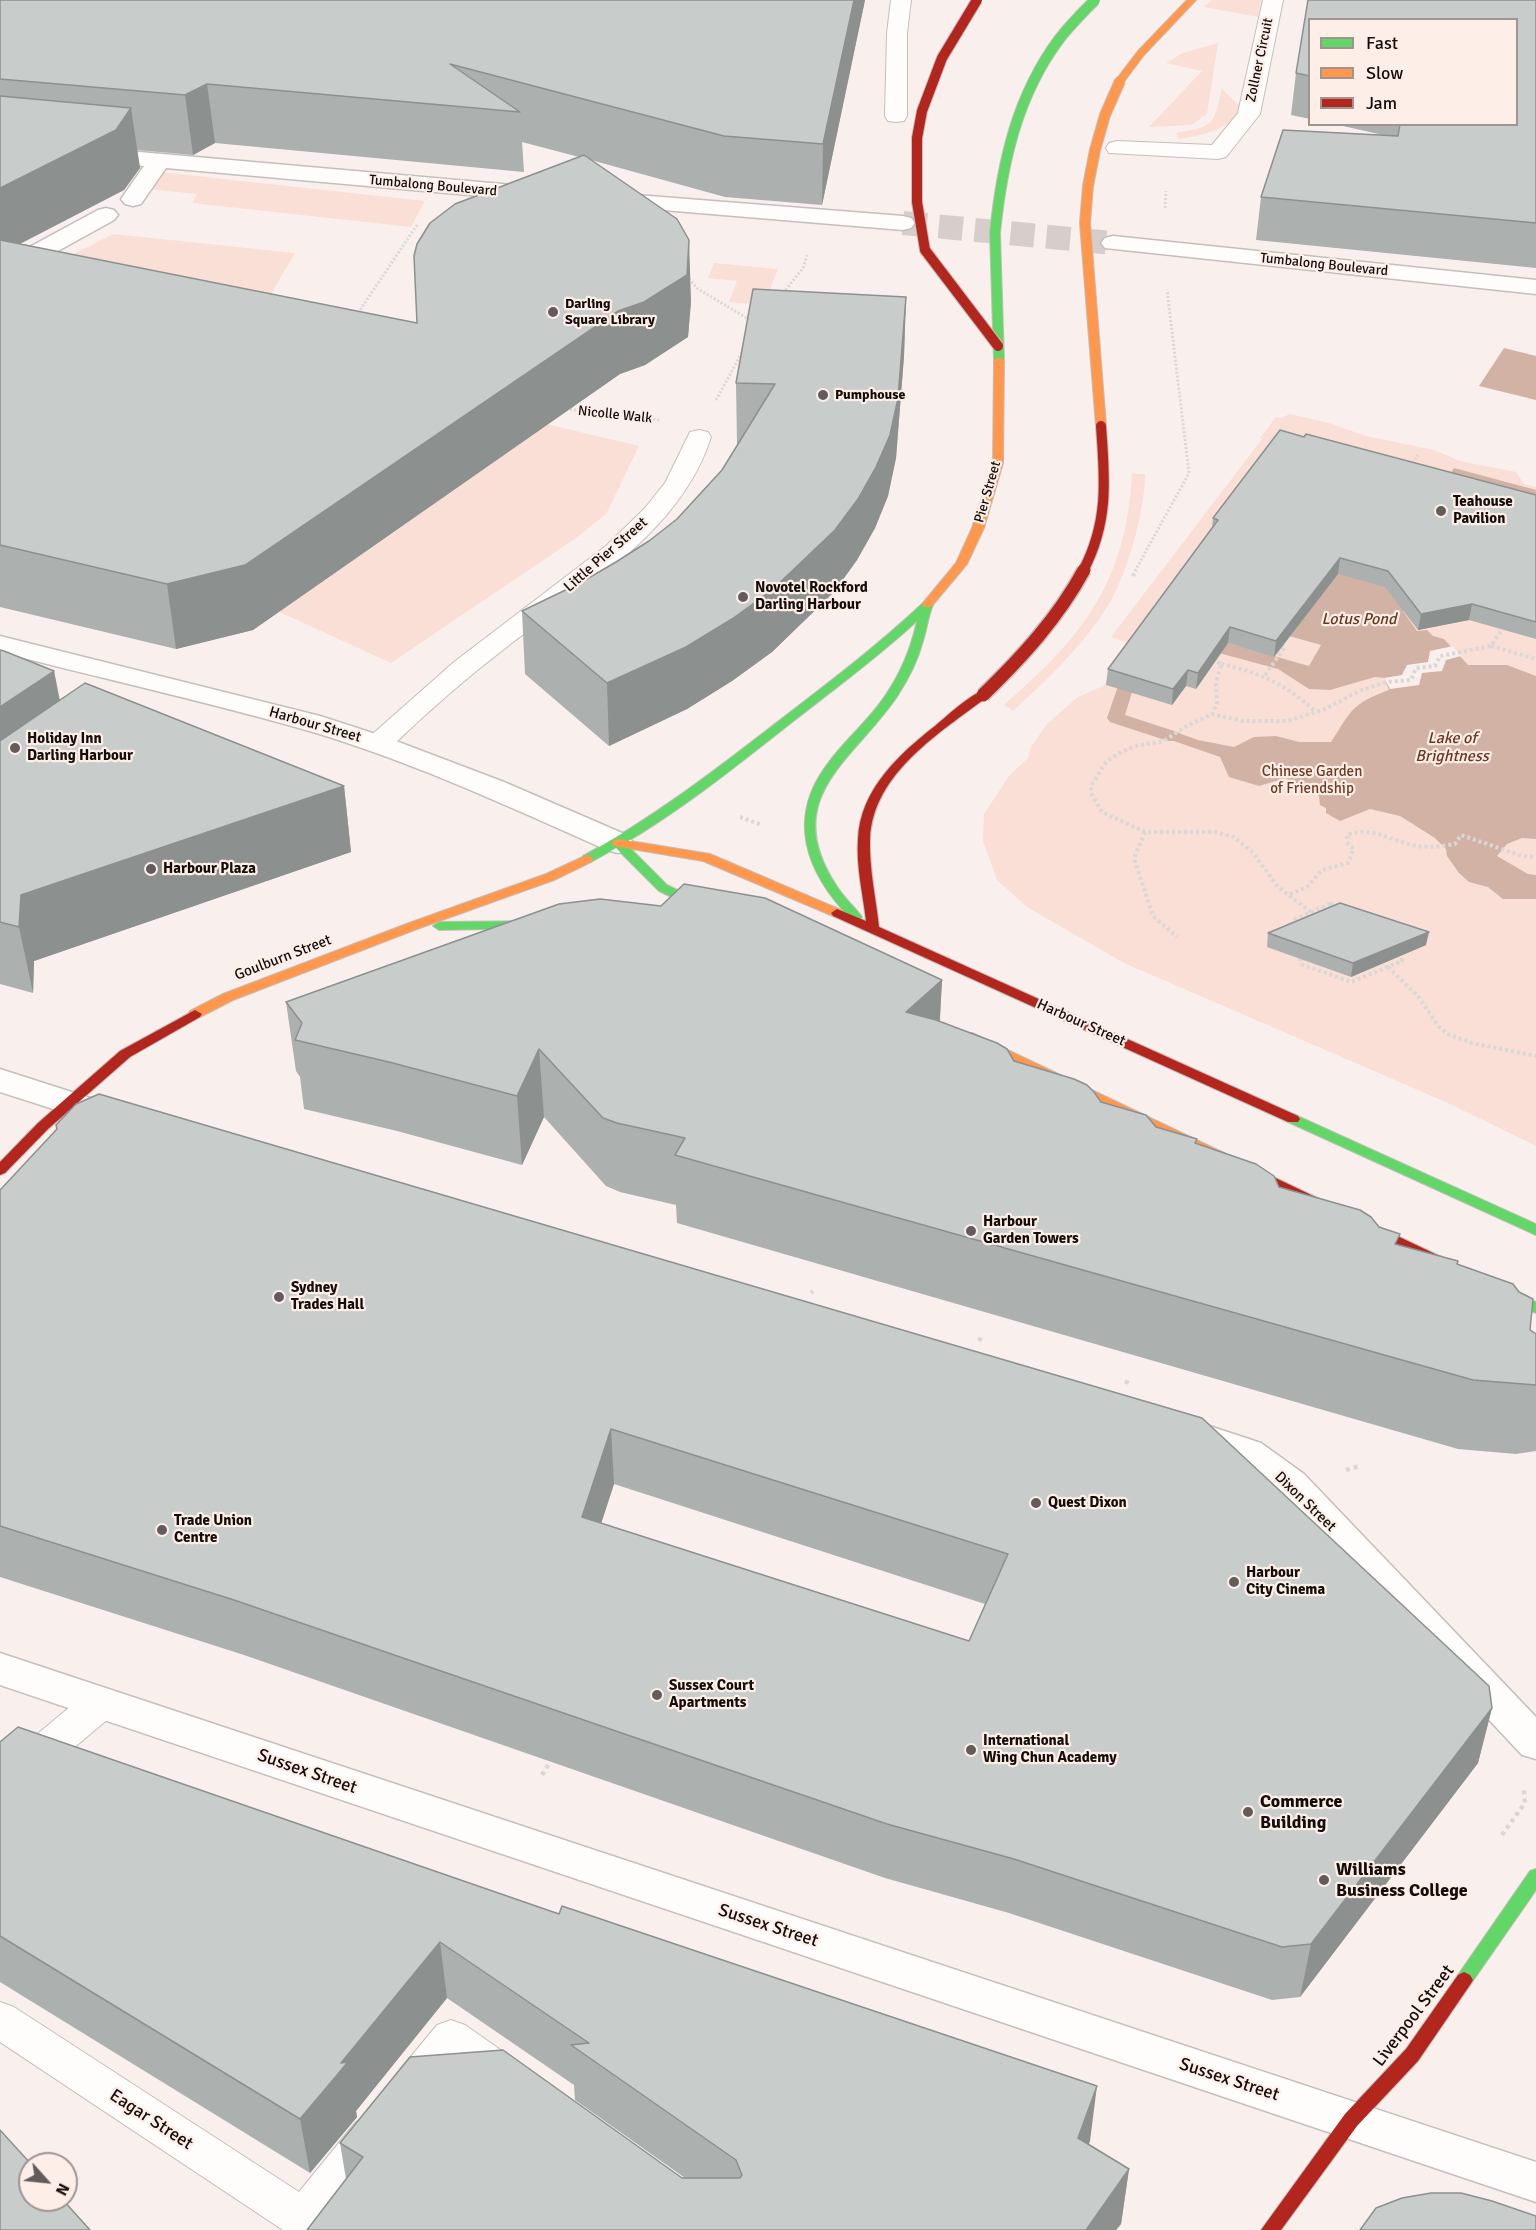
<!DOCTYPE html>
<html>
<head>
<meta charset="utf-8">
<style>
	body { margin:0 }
	#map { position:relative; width:1536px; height:2230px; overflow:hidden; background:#f9f0ed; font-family:Signika,sans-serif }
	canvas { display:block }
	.legend { position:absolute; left:1308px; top:18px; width:210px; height:108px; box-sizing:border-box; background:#feeee8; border:2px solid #a09490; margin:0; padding:8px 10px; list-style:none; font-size:18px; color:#140d0b }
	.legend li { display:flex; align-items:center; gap:12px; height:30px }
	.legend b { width:30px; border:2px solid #a09490 }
	.north { position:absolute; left:18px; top:2152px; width:60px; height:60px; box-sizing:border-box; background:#feeee8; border:2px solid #a09490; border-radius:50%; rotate:117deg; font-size:16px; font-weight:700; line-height:24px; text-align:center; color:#140d0b }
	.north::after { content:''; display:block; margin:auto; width:21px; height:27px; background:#645c5a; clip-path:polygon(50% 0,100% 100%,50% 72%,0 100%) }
</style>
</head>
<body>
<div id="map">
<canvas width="1536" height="2230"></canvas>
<ul class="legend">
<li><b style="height:8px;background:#63d668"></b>Fast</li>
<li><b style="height:8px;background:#ff974d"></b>Slow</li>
<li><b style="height:8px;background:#b3261e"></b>Jam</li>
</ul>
<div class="north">N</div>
</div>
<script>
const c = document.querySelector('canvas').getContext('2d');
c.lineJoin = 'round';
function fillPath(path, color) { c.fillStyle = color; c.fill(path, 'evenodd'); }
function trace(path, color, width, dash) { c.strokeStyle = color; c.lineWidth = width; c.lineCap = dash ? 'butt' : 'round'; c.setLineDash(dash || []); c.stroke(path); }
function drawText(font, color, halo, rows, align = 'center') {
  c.font = font + ' Signika,sans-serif'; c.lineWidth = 4.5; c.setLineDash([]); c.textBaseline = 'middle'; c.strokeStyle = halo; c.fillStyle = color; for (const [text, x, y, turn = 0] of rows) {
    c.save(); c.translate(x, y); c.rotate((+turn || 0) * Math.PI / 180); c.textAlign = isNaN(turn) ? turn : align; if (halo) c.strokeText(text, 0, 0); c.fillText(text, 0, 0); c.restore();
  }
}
const green = new Path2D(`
	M1212,0H1261L1258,17L1204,7Z
	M1218,43L1207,114L1191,125L1149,127L1202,71L1166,63L1183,53Z
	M1222,89L1240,106C1231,131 1202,135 1179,139L1176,133C1214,126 1213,127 1222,89Z
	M159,172L425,201L411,227L192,203L197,194L147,189Z
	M113,234L295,253L254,323L2,291Z
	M714,263L778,269L764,305L729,302L737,281L708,278Z
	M1290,414L1329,423L1366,436L1434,450L1460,461L1516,472L1524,484L1536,487V1146L1448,1103L1124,963L1027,907L997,880L983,841L984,814L1009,776L1028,758L1031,747L1047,724L1078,697L1103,686L1133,645L1111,637L1262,439L1260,438L1276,417L1281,418Z
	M542,423L639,446L606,514L576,538L391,663L273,609Z
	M1132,474H1145C1145,510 1128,571 1110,602C1085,644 1048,679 1013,711L1004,705C1083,636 1126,583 1132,474Z`);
const water = new Path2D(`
	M1504,348L1536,356V400L1479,386Z
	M1454,468L1536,490V513L1438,493Z
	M1318,568L1444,602L1403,611L1417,631L1427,630L1433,636L1444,639L1468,665H1507L1536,676V839L1522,838L1507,844L1497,856L1528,874L1536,875V899H1503L1488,887L1469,882L1459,873L1447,856L1446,849L1435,838L1400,816L1370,809L1340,821L1326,813V808L1320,805L1319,796C1310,788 1296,787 1286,778L1259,786L1229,777L1220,757L1148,732L1150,726L1167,729L1198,740L1234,747L1254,737L1276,736L1299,742H1331C1352,710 1351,704 1389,690L1384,678L1375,677L1330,690L1309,689L1278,669L1219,653L1228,643L1309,666L1321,645L1275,632Z`);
const pier = new Path2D(`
	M1453,646L1461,656L1446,660L1442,671L1422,673L1419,685L1390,689L1384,678L1402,675L1407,665L1428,662L1430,651Z`);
const stream = new Path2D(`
	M1125,684L1131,685L1133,689L1125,715L1180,733L1183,737L1180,741H1168L1110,722L1107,718L1117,689L1119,685Z`);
const streetTunnel = new Path2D(`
	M903,223L1113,243`);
const pathFar2 = new Path2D(`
	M1165,208L1166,191
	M686,276L698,289L752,321
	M783,293L803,268L807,255
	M358,313L417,225
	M716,400L744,349
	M566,409L660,420
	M1410,466L1418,455
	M1135,571L1189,473L1167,290`);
const pathFar1 = new Path2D(`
	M1133,576L1136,570
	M1491,646L1536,659
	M1212,659L1221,664L1216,683L1217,704L1212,714
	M1221,664C1261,673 1285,684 1316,712
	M1265,675L1285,647L1278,645
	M740,817L762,825
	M1145,832L1134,858L1153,916L1177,937
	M1290,894L1307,887L1322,870L1348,863L1354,849L1348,844L1347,835C1372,825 1392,842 1417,846C1429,848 1442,846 1455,844L1461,835L1522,856L1536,857
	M1330,904L1395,925L1402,961L1351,982L1301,964L1295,919Z
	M1311,912L1278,887L1253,853L1234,837L1215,832H1145L1102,812L1091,793V786L1106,762L1121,752L1136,746L1164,741L1183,728L1212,714L1242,721H1287L1323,710L1359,691L1386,682L1411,680L1416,668L1435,666L1440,656L1491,646L1505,625
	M1388,967L1418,996L1439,1027L1448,1034L1472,1043L1536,1056
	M811,1293L815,1289`);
const path = new Path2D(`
	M979,1341L982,1336
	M1126,1384L1128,1379
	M1346,1470L1360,1466
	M542,1775L550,1762
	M1502,1835L1525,1803L1524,1790`);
const lane = new Path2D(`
	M891,0H911L907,33V116L904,121L896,122L888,121L885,116L887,33Z
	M1263,0H1283L1260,114L1226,157L1218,159L1109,153L1106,148L1109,143L1117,141L1212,145L1238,113Z
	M699,430L708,432L711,437C681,532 583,588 508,646C466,678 426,713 388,750L378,753L368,750L364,744L368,738L454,662L606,546L645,508L665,483L690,432Z
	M101,1688L114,1692L120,1703L114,1714L13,1799L0,1804V1765L88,1692Z
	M0,2002L14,2007L299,2192L356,2122L371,2117L386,2122L392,2136L386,2150L320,2230H283L0,2042Z
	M451,2020L465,2025L522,2065L528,2078L522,2091L507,2097L492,2091L455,2064L425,2102L410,2108L395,2102L389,2089L395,2076L437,2025Z`);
const street = new Path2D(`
	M94,148L536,187L544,189L548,194L544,199L536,201L166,168L141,204L133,206L125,204L121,199L144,166L86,160L82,155L86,150Z
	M611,193L903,216L911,218L915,223L911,228L903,230L603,205L599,200L603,195Z
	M106,208L114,210L118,215L114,220L9,278L0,280V263L98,210Z
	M1113,236L1536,280V294L1105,248L1101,243L1105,238Z
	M0,636L320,716L388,738L504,782L629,836L633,843L629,850L618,853L607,850C507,806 405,758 299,728C200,700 100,678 0,652Z
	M0,1069L109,1104L113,1112L109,1120L97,1123L0,1092Z
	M1191,1420L1261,1443L1304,1474L1536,1717V1759L1522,1755L1278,1494L1235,1463L1178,1444L1173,1434L1178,1424Z
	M0,1653L1536,2162V2202L0,1685Z`);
const fast = new Path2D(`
	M995,230L1000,233L1004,360L999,363L994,360L990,233Z
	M927,602L933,605C928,616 927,629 923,641C918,660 909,678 898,695C856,759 778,796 836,885C843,897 854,906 862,917L860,920H852C806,873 785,818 829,762C846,739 869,720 885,696C901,673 911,648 917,621C879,656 837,687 796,719C741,762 686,807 625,843L667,885L719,910L721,913L719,916H711L659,891L616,848L591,862H583L581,859L583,856C650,820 710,774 771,727C823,687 875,648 923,603Z
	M543,921L549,925L547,928L439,930L433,926L439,922Z
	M1293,1114L1536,1224V1235L1288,1122L1286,1119L1288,1116Z
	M1491,1282L1536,1302V1313L1486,1291L1484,1287L1486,1283Z
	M1536,1869V1890L1470,1985L1464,1988L1458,1985L1455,1980L1458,1975L1530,1871Z`);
const slow = new Path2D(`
	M1187,0H1196L1144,55L1123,83H1117L1115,81L1138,51Z
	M999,357L1004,360L1003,463L984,528L967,564L931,607H923V603L956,563L972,528L993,463L994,360Z
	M618,839L710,854L841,910L843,913L837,917L833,916L703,861L614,846L612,843L614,840Z
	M587,855L591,856L593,859L591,862L554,880L417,929L233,1000L200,1017H190L188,1014L190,1011L223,994L409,923L546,874Z
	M972,1033L1226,1154L1228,1157L1226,1160H1216L967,1040L965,1037L967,1034Z`);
const jam = new Path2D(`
	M983,691L987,693L989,695L987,697C940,733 873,773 870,839C869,869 876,898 879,927L1298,1116L1300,1119L1298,1122H1288L833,916L831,913L837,909L866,921C863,894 856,867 858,839C860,790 899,754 935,726C947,716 969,695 983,691Z
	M195,1010L202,1014L200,1017L130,1057L48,1129L5,1173L0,1175V1162L38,1123L120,1051Z
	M1221,1152L1452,1262L1454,1266L1452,1270H1442L1216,1160L1214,1157L1216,1154Z
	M1464,1972L1470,1975L1473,1980L1470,1985L1418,2061L1357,2126L1281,2230H1261L1345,2114L1406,2049L1458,1975Z`);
const fastBridge = new Path2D(`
	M995,233C1002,163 1017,95 1060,38C1071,24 1083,12 1095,0`);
const slowBridge = new Path2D(`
	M1101,426L1085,223L1088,186L1095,150L1105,115L1120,81`);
const jamBridgeFar1 = new Path2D(`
	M977,0L942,58L922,111L917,138V202L925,250L998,346
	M1083,571C1109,522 1105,479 1101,426`);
const jamBridge = new Path2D(`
	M983,695C1022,657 1058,618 1084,570`);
const wall = new Path2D(`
	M0,0H865L822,205L725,197L591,160L691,301L688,337L645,365L620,374L253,630L176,649L0,607ZM522,142L579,157L417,323L20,244L124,190L140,168L137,150L193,155L215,143L524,172Z
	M1308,0H1536V268L1256,240L1261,197L1283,130L1383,135L1334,124H1516V20H1310V119L1291,115L1296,73Z
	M906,297L904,356L896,458L888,496L875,528L857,560L834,592L772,652L732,681L687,709L609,746L525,674L522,611L580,583L616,562L649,541L677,519L722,470L738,444H737L736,383Z
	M1536,495V639L1469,620L1418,630L1385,587L1338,574L1274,657L1228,643L1196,689L1186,686L1172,705L1106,685L1108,669L1212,528L1213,518Z
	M0,650L54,671L60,700L344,786L351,852L34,961L33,993L0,984Z
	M1268,933L1426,945L1351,977L1267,947Z
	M942,980L940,1021L1014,1061L1101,1102L1156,1127L1196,1143L1279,1187L1379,1227L1397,1245L1457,1264L1536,1334V1451L1516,1454L1458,1449L677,1223L676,1205L620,1192L606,1186L544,1117L522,1165L397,1131L304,1109L300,1077L296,1071L286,1002Z
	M0,1190L1492,1708L1478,1763L1300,1997L1272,2000L1009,1913L885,1878L244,1655L0,1577ZM614,1484L985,1604L969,1641L601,1523Z
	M0,1742L1090,2141L1088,2144L1129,2169L1121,2224L1116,2230H307L346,2179L340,2143L685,2178L575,2100L574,2085L447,1998L356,2111L357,2117L310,2173L0,1982Z`);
const shadedWall = new Path2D(`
	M854,0H865L822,205L823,144Z
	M207,84L215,143L193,155L185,95Z
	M131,108L140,168L124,190L0,254V188Z
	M689,240L691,301L688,337L645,365L620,374L253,630L176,649L167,584Z
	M906,297L904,356L896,458L888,496L875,528L857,560L834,592L772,652L732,681L687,709L609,746L607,683Z
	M1340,558L1338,574L1274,657L1276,641Z
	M1472,604L1469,620L1418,630L1421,614Z
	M1230,627L1228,643L1196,689L1198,673Z
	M1188,670L1186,686L1172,705L1173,689Z
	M54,671L66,736L0,781V707Z
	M344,786L351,852L34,961L33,993L19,927L21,895Z
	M1429,932L1426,945L1351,977L1353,963Z
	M942,980L938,1048L906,1012Z
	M539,1049L544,1117L522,1165L517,1096Z
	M611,1429L614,1484L585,1573L582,1517Z
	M1492,1708L1478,1763L1300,1997L1311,1944Z
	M440,1942L447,1998L356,2111L357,2117L310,2173L300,2119L341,2063Z
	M1097,2086L1090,2141L1071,2192L1078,2138Z
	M1129,2169L1121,2224L1116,2230H1086Z`);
const building = new Path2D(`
	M0,0H854L823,144L724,136L450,64L520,112L207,84L185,95L0,79Z
	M1308,0H1536V223L1261,197L1283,130L1398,136L1400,124H1516V20H1310V76L1296,73Z
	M0,96L131,108L116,130L0,188Z
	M584,155L677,219L689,240L687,275L644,302L618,311L245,565L167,584L0,545V240L417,323L414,256L417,244L430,223L455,204Z
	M753,289L906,297L898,398L890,435L876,467L858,499L835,530L772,590L732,619L686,647L607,683L522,611L580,583L616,562L649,541L677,519L722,470L775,384L736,383Z
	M1280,430L1304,437L1306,434L1536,495V622L1472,604L1421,614L1388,571L1340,558L1276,641L1230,627L1198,673L1188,670L1173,689L1108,669L1218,520L1213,518Z
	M0,650L4,651L54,671L0,707Z
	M85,683L344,786L21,895L19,927L0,922V741Z
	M684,884L765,898L942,980L906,1012L936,1020L997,1043L1007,1049L1014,1061L1074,1079L1087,1085L1094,1092L1101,1102L1146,1115L1156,1127L1197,1139L1195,1143L1256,1164L1274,1176L1279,1187L1360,1210L1371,1217L1379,1227L1400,1234L1395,1244L1458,1261L1457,1264L1513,1284L1519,1292L1533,1299L1530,1330L1536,1334V1385L1473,1380L675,1155L685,1138L617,1123L603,1118L539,1049L517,1096L389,1062L295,1040L302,1023L286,1002L559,904L600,899L661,906Z
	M1340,903L1429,932L1353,963L1268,933Z
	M99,1094L1202,1418L1489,1686L1492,1708L1311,1944L1282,1947L1014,1859L887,1824L234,1600L0,1526V1190L57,1129L56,1125L76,1104ZM611,1429L1008,1554L969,1641L582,1517Z
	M18,1727L559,1914L562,1906L1097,2086L1078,2138L1129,2169L1086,2230H307L363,2157L340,2143L410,2057L503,2050L682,2178H740L742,2175L736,2160L571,2045L589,2043L440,1942L341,2063L348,2062L300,2119L0,1936V1742Z
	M0,2130L31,2164L30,2200H63L90,2230H0Z
	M1431,2193H1461L1492,2201L1536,2216V2230H1360L1376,2208L1402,2198Z`);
const markers = [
	[553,312,6,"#645c5a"],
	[823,395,6,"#645c5a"],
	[1441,511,6,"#645c5a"],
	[743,597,6,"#645c5a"],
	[15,748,6,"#645c5a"],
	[151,869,6,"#645c5a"],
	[971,1231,6,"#645c5a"],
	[279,1297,6,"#645c5a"],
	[1036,1503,6,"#645c5a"],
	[162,1530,6,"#645c5a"],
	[1234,1582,6,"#645c5a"],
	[657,1695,6,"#645c5a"],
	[971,1750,6,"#645c5a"],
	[1248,1812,6,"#645c5a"],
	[1324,1880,6,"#645c5a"]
];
const farStreetnames = [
	["Zollner Circuit",1260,60,-78],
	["Tumbalong Boulevard",433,186,5],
	["Tumbalong Boulevard",1324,265,6],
	["Nicolle Walk",615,415,6],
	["Pier Street",988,492,-74]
];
const farPoinames = [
	["Darling",565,304],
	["Square Library",565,320],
	["Pumphouse",835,395]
];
const poiNames = [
	["Teahouse",1453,502],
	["Pavilion",1453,519],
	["Novotel Rockford",755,588],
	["Darling Harbour",755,605],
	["Holiday Inn",27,739],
	["Darling Harbour",27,756],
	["Harbour Plaza",163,869],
	["Harbour",983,1222],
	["Garden Towers",983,1239],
	["Sydney",291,1288],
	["Trades Hall",291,1305],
	["Quest Dixon",1048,1503],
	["Trade Union",174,1521],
	["Centre",174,1538],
	["Harbour",1246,1573],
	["City Cinema",1246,1590],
	["Sussex Court",669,1686],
	["Apartments",669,1703],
	["International",983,1741],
	["Wing Chun Academy",983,1758]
];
const streetNames = [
	["Little Pier Street",606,555,-41],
	["Harbour Street",315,725,16],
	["Goulburn Street",283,958,-21],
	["Harbour Street",1081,1023,24],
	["Dixon Street",1305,1502,44]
];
const parkNames = [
	["Chinese Garden",1312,772],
	["of Friendship",1312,789]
];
const waterNames = [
	["Lotus Pond",1359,620],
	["Lake of",1452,739],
	["Brightness",1452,757]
];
const nearStreetnames = [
	["Sussex Street",307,1772,19],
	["Sussex Street",768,1926,18],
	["Liverpool Street",1414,2016,-53],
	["Sussex Street",1229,2080,18],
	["Eagar Street",151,2120,33]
];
const nearPoinames = [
	["Commerce",1260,1802],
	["Building",1260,1823],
	["Williams",1336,1870],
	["Business College",1336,1891]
];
fillPath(green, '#f9dfd5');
fillPath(water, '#d2b2a5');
fillPath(pier, '#f9f0ed');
fillPath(stream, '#d2b2a5');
trace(streetTunnel, '#d7cecb', 24, [24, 12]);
trace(lane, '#c5bebb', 2);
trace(street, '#c5bebb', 3);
trace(fast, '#c5bebb', 2);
trace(slow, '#c5bebb', 2);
trace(jam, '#c5bebb', 2);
trace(pathFar2, '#dad7d6', 3, [2, 2]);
trace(pathFar1, '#dad7d6', 4, [3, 3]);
trace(path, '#dad7d6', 4.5, [4, 4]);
fillPath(lane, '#fefdfc');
fillPath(street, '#fefdfc');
fillPath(fast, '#63d668');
fillPath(slow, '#ff974d');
fillPath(jam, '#b3261e');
trace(fastBridge, '#c5bebb', 12, []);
trace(slowBridge, '#c5bebb', 12, []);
trace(jamBridgeFar1, '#c5bebb', 12, []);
trace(jamBridge, '#c5bebb', 16, []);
trace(fastBridge, '#63d668', 10);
trace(slowBridge, '#ff974d', 10);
trace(jamBridgeFar1, '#b3261e', 10);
trace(jamBridge, '#b3261e', 13);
fillPath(wall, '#acb0af');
fillPath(shadedWall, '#8c908f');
fillPath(building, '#c8cdcc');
trace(building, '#8c908f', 1.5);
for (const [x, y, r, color] of markers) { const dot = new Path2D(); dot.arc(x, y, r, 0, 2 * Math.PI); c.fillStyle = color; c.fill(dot); trace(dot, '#feeee8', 2); }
drawText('14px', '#140d0b', '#feeee8', farStreetnames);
drawText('bold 14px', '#140d0b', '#feeee8', farPoinames, 'left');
drawText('bold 15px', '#140d0b', '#feeee8', poiNames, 'left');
drawText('15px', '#140d0b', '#feeee8', streetNames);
drawText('15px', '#703921', '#feeee8', parkNames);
drawText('italic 16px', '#6c351c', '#feeee8', waterNames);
drawText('18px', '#140d0b', '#feeee8', nearStreetnames);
drawText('bold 18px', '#140d0b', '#feeee8', nearPoinames, 'left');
</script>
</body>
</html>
